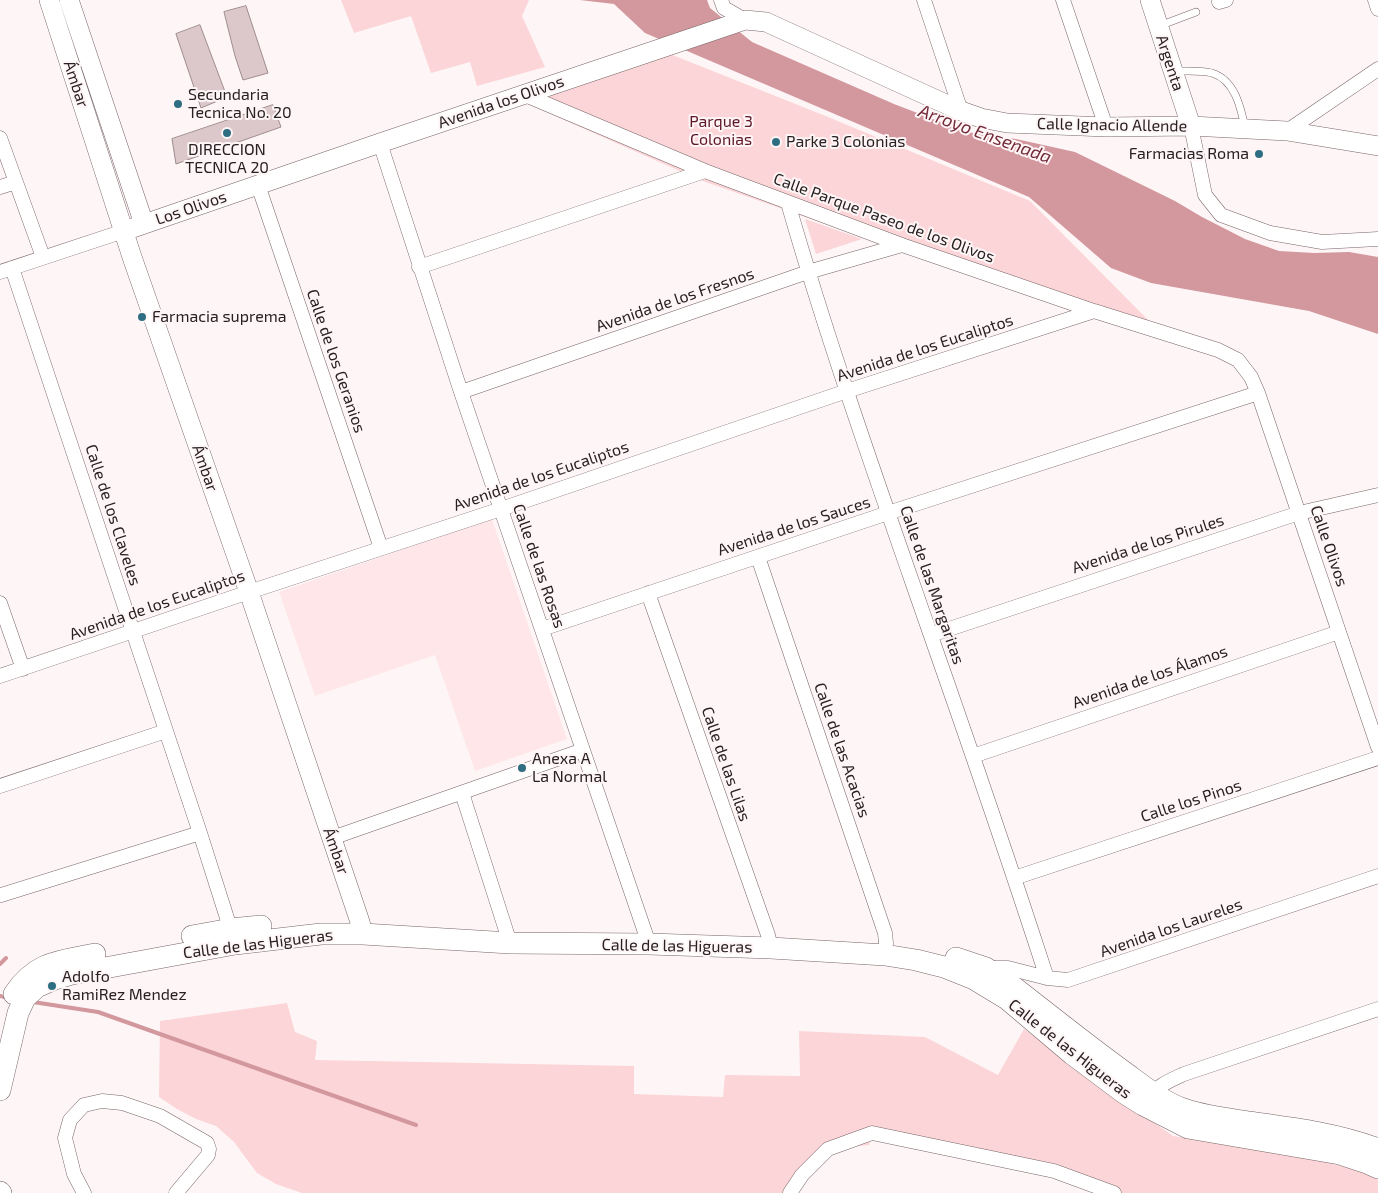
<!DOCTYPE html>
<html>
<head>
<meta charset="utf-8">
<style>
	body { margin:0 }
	canvas { display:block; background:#fef5f6 }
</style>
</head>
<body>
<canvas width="1378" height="1193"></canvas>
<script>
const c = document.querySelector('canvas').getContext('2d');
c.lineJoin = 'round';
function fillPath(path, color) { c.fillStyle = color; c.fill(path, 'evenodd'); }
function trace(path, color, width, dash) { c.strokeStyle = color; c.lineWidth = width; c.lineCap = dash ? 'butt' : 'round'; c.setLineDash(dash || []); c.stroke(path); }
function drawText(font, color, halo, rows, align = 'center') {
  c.font = font + ' "Exo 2",sans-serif'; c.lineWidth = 4; c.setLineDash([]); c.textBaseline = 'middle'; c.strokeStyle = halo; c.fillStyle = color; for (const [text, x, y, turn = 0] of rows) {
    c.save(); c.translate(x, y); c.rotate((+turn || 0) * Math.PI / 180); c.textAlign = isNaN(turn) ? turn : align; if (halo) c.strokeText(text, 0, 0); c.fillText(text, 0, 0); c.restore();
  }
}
const built = new Path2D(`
	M492,519L567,739L475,771L435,655L315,696L279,592Z`);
const green = new Path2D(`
	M341,0H529L522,16L545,67L477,86L470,62L431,73L411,16L354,33Z
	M665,52L828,117L1030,201L1166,338L1090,317L700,180L528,104Z
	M805,219L862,239L816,254Z
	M287,1003L295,1032L317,1041L315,1060L634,1066V1094L723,1097L725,1075L800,1076L799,1031L925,1037L998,1075L1024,1029L1173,1136L1315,1159L1370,1174L1378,1180V1193H1114L872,1133L869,1145L828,1149L788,1193H302L276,1184L257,1173L234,1142L216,1126L196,1119L177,1109L159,1097L160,1021Z`);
const water = new Path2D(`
	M580,0H707L710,8L752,42L894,104L967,132L1016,139L1075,152L1175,201L1202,217L1245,239L1279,251L1314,253L1349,252L1378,257V334L1309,311L1151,283L1111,268L1029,197L645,33L614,4Z`);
const stream = new Path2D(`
	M0,964L6,958
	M0,996L9,998
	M33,1002L98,1012L416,1125`);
const building = new Path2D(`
	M246,6L268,73L243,80L235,56L224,12Z
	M200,25L227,97L201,108L176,34Z
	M273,105L281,127L176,164L172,139Z`);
const lane = new Path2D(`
	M1159,26L1196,12
	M1176,71C1187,71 1201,70 1212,73C1235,80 1241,108 1245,128`);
const street = new Path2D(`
	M721,0L724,8L745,20
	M924,0L961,111
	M1063,0L1106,127
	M1375,0L1378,9
	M1219,2L1226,0
	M523,94L705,171L902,245L1094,311L1218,350L1238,360L1251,377L1258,393L1378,747
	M1191,126L1205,195L1221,215L1270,233L1322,242L1378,239
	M1287,131L1378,69
	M0,138L43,257
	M380,143L461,392L649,944
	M258,185L381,548
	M0,187L16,182
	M788,203C830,349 881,492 931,636C971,750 1010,864 1047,978
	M419,267L705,171
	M12,268L200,833L233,937
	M0,272L124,231
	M461,392L808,272L902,245
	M758,557L885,933L886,943L885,955
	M648,593L768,935L771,948
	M0,603L23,669
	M542,629L888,513L1258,393
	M931,635L1299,513L1378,495
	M0,676L249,592L501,509L847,391L1094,311
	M973,756L1339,632
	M0,786L166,731
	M462,793L510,943
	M332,838L583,750
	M1014,878L1378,758
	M1,895L200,833
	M987,968H1008L1047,978L1068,980L1378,876
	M1148,1099C1156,1086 1171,1080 1184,1074L1378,1009
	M84,1193L74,1174L65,1138L70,1120L84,1105L102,1101L122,1103L160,1116L207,1143L209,1149L208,1155L176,1193
	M790,1193L802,1175L828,1149L872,1133L1054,1171L1114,1193`);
const secondary = new Path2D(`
	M49,0L132,257L249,592L360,922L363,934
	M69,0L144,224
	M1150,0L1191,126
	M124,231L380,143L745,20L766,22L961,111L981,118L1007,123L1106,127L1191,126L1287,131L1378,146`);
const primary = new Path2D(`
	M192,936L231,929L261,926
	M956,958L986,968L1006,981C1045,1011 1083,1042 1123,1071C1141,1084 1160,1100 1181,1108C1202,1116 1226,1118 1248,1122C1292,1128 1336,1133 1378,1149
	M14,994C36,961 60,961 95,954
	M0,1090L18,1013L25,998L37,987L55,979L72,974L235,944L321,934H363L510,943L649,944L771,948L885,955L916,960L944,967L974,979L1007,999L1072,1054L1124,1093L1143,1105L1188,1128L1340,1154L1367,1163L1378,1168
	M0,1192L1,1193`);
const markers = [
	[178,104,5,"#2e6e82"],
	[227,133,5,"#2e6e82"],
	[776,142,5,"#2e6e82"],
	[1259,154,5,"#2e6e82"],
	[142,317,5,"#2e6e82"],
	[522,768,5,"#2e6e82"],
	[52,986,5,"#2e6e82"]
];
const streetNames = [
	["Argenta",1170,63,72],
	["Ámbar",76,84,72],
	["Avenida los Olivos",501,102,-19],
	["Calle Ignacio Allende",1112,125,1],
	["Los Olivos",191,208,-19],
	["Calle Parque Paseo de los Olivos",884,218,20],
	["Avenida de los Fresnos",675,300,-19],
	["Avenida de los Eucaliptos",925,348,-18],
	["Calle de los Geranios",336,361,71],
	["Ámbar",205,468,71],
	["Avenida de los Eucaliptos",541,476,-19],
	["Calle de los Claveles",113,515,72],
	["Avenida de los Sauces",794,526,-18],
	["Avenida de los Pirules",1148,544,-18],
	["Calle Olivos",1329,546,71],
	["Calle de las Rosas",539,566,71],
	["Calle de las Margaritas",932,585,71],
	["Avenida de los Eucaliptos",157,605,-19],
	["Avenida de los Álamos",1150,677,-19],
	["Calle de las Acacias",842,750,71],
	["Calle de las Lilas",726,764,71],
	["Calle los Pinos",1191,801,-18],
	["Ámbar",336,851,71],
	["Avenida los Laureles",1171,928,-19],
	["Calle de las Higueras",258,944,-7],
	["Calle de las Higueras",677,946,1],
	["Calle de las Higueras",1070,1049,38]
];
const poiNames = [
	["Secundaria",188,95],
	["Tecnica No. 20",188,113],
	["Parke 3 Colonias",786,142],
	["DIRECCION",227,150,"center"],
	["TECNICA 20",227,168,"center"],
	["Farmacias Roma",1249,154,"right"],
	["Farmacia suprema",152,317],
	["Anexa A",532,759],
	["La Normal",532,777],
	["Adolfo",62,977],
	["RamiRez Mendez",62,995]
];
const parkNames = [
	["Parque 3",721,122],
	["Colonias",721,140]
];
const waterNames = [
	["Arroyo Ensenada",985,134,20]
];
fillPath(built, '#ffe7e9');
fillPath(green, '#fcd5d8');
fillPath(water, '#d3979e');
trace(stream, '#d3979e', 4);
fillPath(building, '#dcc8ca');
trace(building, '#9f8c8e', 1);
trace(lane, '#786667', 8);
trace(street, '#786667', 15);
trace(secondary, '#786667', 20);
trace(primary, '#786667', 22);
trace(lane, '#fff', 7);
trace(street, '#fff', 14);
trace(secondary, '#fff', 19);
trace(primary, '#fff', 21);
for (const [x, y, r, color] of markers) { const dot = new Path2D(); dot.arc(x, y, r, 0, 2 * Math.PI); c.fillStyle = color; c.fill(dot); trace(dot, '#fef5f6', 2); }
drawText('16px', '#282121', '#fef5f6', streetNames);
drawText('16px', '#282121', '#fef5f6', poiNames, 'left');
drawText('16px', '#5e1728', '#fef5f6', parkNames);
drawText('italic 18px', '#732a38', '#fef5f6', waterNames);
</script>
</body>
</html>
